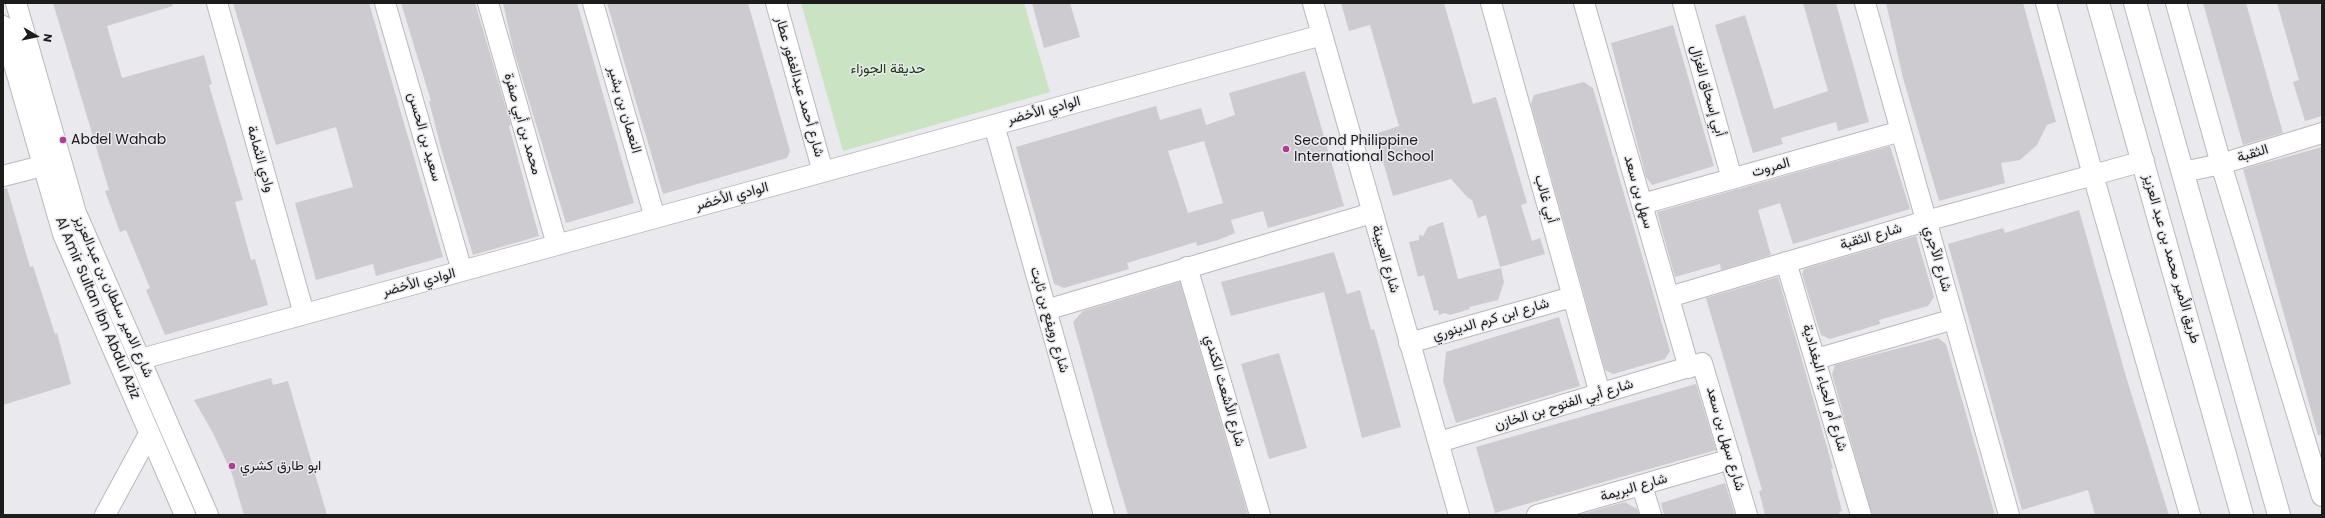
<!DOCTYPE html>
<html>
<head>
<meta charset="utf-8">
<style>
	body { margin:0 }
	#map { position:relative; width:2325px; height:518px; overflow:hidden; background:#e9e9ee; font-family:Poppins,sans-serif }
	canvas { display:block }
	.frame { position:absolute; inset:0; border:4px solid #1c1c1d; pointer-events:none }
	.north { position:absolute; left:16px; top:16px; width:40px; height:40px; -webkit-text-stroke:3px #e9e9ee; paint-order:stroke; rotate:99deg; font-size:11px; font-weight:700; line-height:16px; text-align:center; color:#1c1c1d }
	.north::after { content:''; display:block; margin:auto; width:14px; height:18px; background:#1c1c1d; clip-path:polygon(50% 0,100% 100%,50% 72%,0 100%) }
</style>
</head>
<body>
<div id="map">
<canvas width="2325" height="518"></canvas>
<div class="frame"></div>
<div class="north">N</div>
</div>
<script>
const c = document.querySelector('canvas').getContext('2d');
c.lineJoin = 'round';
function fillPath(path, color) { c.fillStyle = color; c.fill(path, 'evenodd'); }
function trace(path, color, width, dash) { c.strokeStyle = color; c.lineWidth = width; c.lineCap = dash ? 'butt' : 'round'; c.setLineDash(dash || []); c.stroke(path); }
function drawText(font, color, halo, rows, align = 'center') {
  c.font = font + ' Poppins,Vazirmatn,sans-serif'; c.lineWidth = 3; c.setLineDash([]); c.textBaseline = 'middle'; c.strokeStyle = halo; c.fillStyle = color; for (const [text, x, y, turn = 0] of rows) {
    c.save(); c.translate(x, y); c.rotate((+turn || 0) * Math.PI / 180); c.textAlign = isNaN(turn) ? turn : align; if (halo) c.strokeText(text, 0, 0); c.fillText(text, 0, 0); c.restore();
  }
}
const green = new Path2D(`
	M801,3H1024L1050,92L843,151Z`);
const building = new Path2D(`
	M53,3H172L173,6L107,26L122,78L204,55L212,84L209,85L243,200L235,202L251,260L255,259L268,305L165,335L146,290L150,288L126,230L120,232L105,191L109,190Z
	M233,3H369L443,257L376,276L373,264L316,280L295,203L353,187L336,127L276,145Z
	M401,3H475L511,125L509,126L539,236L473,255L441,148L429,101H431Z
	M503,3H577L634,203L566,223L513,48Z
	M607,3H748L790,151L787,158L663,194Z
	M1032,3H1070L1080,37L1044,48Z
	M1341,3H1444L1473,104L1496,97L1527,203L1521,205L1532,241L1540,238L1545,254L1500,267L1486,215L1478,218L1472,200L1467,197L1451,179L1393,196L1375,134L1399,126L1370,25L1349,31Z
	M1803,3H1836L1869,122L1838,131L1836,122L1781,138L1783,144L1753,153L1715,25L1745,15L1774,109L1828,91Z
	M1886,3H2023L2056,122L2047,125L2037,145L2020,160L2001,163L2005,183L1939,201L1903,78Z
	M2203,3H2246L2283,133L2243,145Z
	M2277,3H2320L2322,11V116L2305,121L2293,82L2299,80Z
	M1673,25L1714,166L1652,185L1646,177L1611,43Z
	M1305,71L1344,206L1268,228L1263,211L1231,220L1235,233L1218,240L1197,246L1196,242L1127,263L1129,269L1064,288L1054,284L1016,147L1156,106L1160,120L1201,108L1206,125L1235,115L1229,93ZM1204,141L1223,203L1188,213L1168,151Z
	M1584,82L1593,88L1670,351L1665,359L1613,374L1605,370L1531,104L1534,95Z
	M1890,146L1910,209L1793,244L1780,203L1758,210L1771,255L1721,270L1720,264L1675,277L1657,212Z
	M2322,147V435H2318L2243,169Z
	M7,188L30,267L33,266L55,334L57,333L71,384L3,405V189Z
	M2079,210L2127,380L2169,515H2095L2088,490L2022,510L1948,244L2003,228L2005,233Z
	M1443,222L1458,279L1501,268L1504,282L1498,300L1469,307L1470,309L1450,315L1445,313L1439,315L1438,310L1434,311L1424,275L1418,277L1409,242L1419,240V235L1423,236L1428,227Z
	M1916,236L1934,297L1928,306L1879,320L1880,324L1830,339L1821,335L1802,274L1804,269Z
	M1334,252L1347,294L1360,290L1371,330L1374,329L1401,427L1362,438L1324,292L1231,316L1221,282Z
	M1778,277L1833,468L1831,469L1842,511L1839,512L1840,515H1765L1759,491L1762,490L1706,298Z
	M1180,282L1248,515H1128L1106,441L1073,322L1083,311Z
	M1559,317L1580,386L1456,423L1443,381L1446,352Z
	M1938,338L1946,344L1995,515H1872L1832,374L1835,365Z
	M1279,353L1307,448L1269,459L1241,364Z
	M271,378L273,385L288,381L327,515H244L232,474L213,433L194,400Z
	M1696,384L1716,450L1495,513L1476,447Z
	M1725,483L1735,515H1664L1661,503Z
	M1625,502L1637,509L1639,515H1578Z`);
const minor = new Path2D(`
	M16,3L76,213L208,515
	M217,3L304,314
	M385,3L462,271
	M488,3L557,245
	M593,3L655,218
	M776,3L823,172
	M1313,3L1459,515
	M1491,3L1600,394
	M1584,3L1689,368
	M1683,3L1732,179
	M1865,3L2009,515
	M2046,3L2093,175L2190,515
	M2176,3L2221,164L2322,496
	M3,26L63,234L185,515
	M994,125L1104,515
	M2183,172L2221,164L2322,133
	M3,176L42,166
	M1642,204L1901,131
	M1786,262L1861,515
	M1187,267L1260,515
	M1669,297L1926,221L2144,161
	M1046,310L1372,213
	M1409,343L1572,297
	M141,359L1322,35
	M1816,359L1954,319
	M1439,442L1702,363L1747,515
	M1642,486L1651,515
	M105,515L149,434
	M1537,515L1731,459`);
const major = new Path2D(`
	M2098,3L2242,515
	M2135,3L2279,515`);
const markers = [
	[63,140,4,"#b03c96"],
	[1286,149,4,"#b03c96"],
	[232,466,4,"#b03c96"]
];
const parkNames = [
	["حديقة الجوزاء",888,69]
];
const streetNames = [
	["شارع أحمد عبدالغفور عطار",799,87,74],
	["أبي إسحاق الغزال",1707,91,74],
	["النعمان بن بشير",624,110,74],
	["الوادي الأخضر",1044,111,-15],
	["محمد بن أبي صفرة",522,124,74],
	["سعيد بن الحسن",424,137,74],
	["الثقبة",2253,154,-17],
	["وادي الثمامة",260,159,74],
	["المروت",1771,168,-16],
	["سهل بن سعد",1638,192,74],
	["الوادي الأخضر",732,197,-15],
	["أبي غالب",1545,199,74],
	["شارع الثقبة",1871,237,-16],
	["شارع العيينة",1385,259,74],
	["شارع الآجري",1937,259,74],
	["طريق الأمير محمد بن عبد العزيز",2171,259,74],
	["الوادي الأخضر",419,283,-15],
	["شارع الامير سلطان بن عبدالعزيز",113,297,66],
	["Al Amir Sultan Ibn Abdul Aziz",97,308,67],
	["شارع رويفع بن ثابت",1049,320,74],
	["شارع ابن كرم الدينوري",1491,320,-16],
	["شارع أم الحياء البغدادية",1824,388,74],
	["شارع الأشعث الكندي",1224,391,74],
	["شارع أبي الفتوح بن الخازن",1564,405,-17],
	["شارع سهل بن سعد",1725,439,74],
	["شارع البريمة",1634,488,-16]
];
const poiNames = [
	["Abdel Wahab",71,140],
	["Second Philippine",1294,141],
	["International School",1294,157],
	["ابو طارق كشري",240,466]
];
fillPath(green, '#cae4c3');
fillPath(building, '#cdcbcf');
trace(minor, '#b9b9bd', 22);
trace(major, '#b9b9bd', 24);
trace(minor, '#fff', 20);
trace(major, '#fff', 22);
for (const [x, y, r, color] of markers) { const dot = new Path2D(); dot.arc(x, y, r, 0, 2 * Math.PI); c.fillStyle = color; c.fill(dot); trace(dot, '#e9e9ee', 1.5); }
drawText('14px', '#143707', '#e9e9ee', parkNames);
drawText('14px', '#1c1c1d', '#e9e9ee', streetNames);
drawText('14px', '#1c1c1d', '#e9e9ee', poiNames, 'left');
</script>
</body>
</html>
